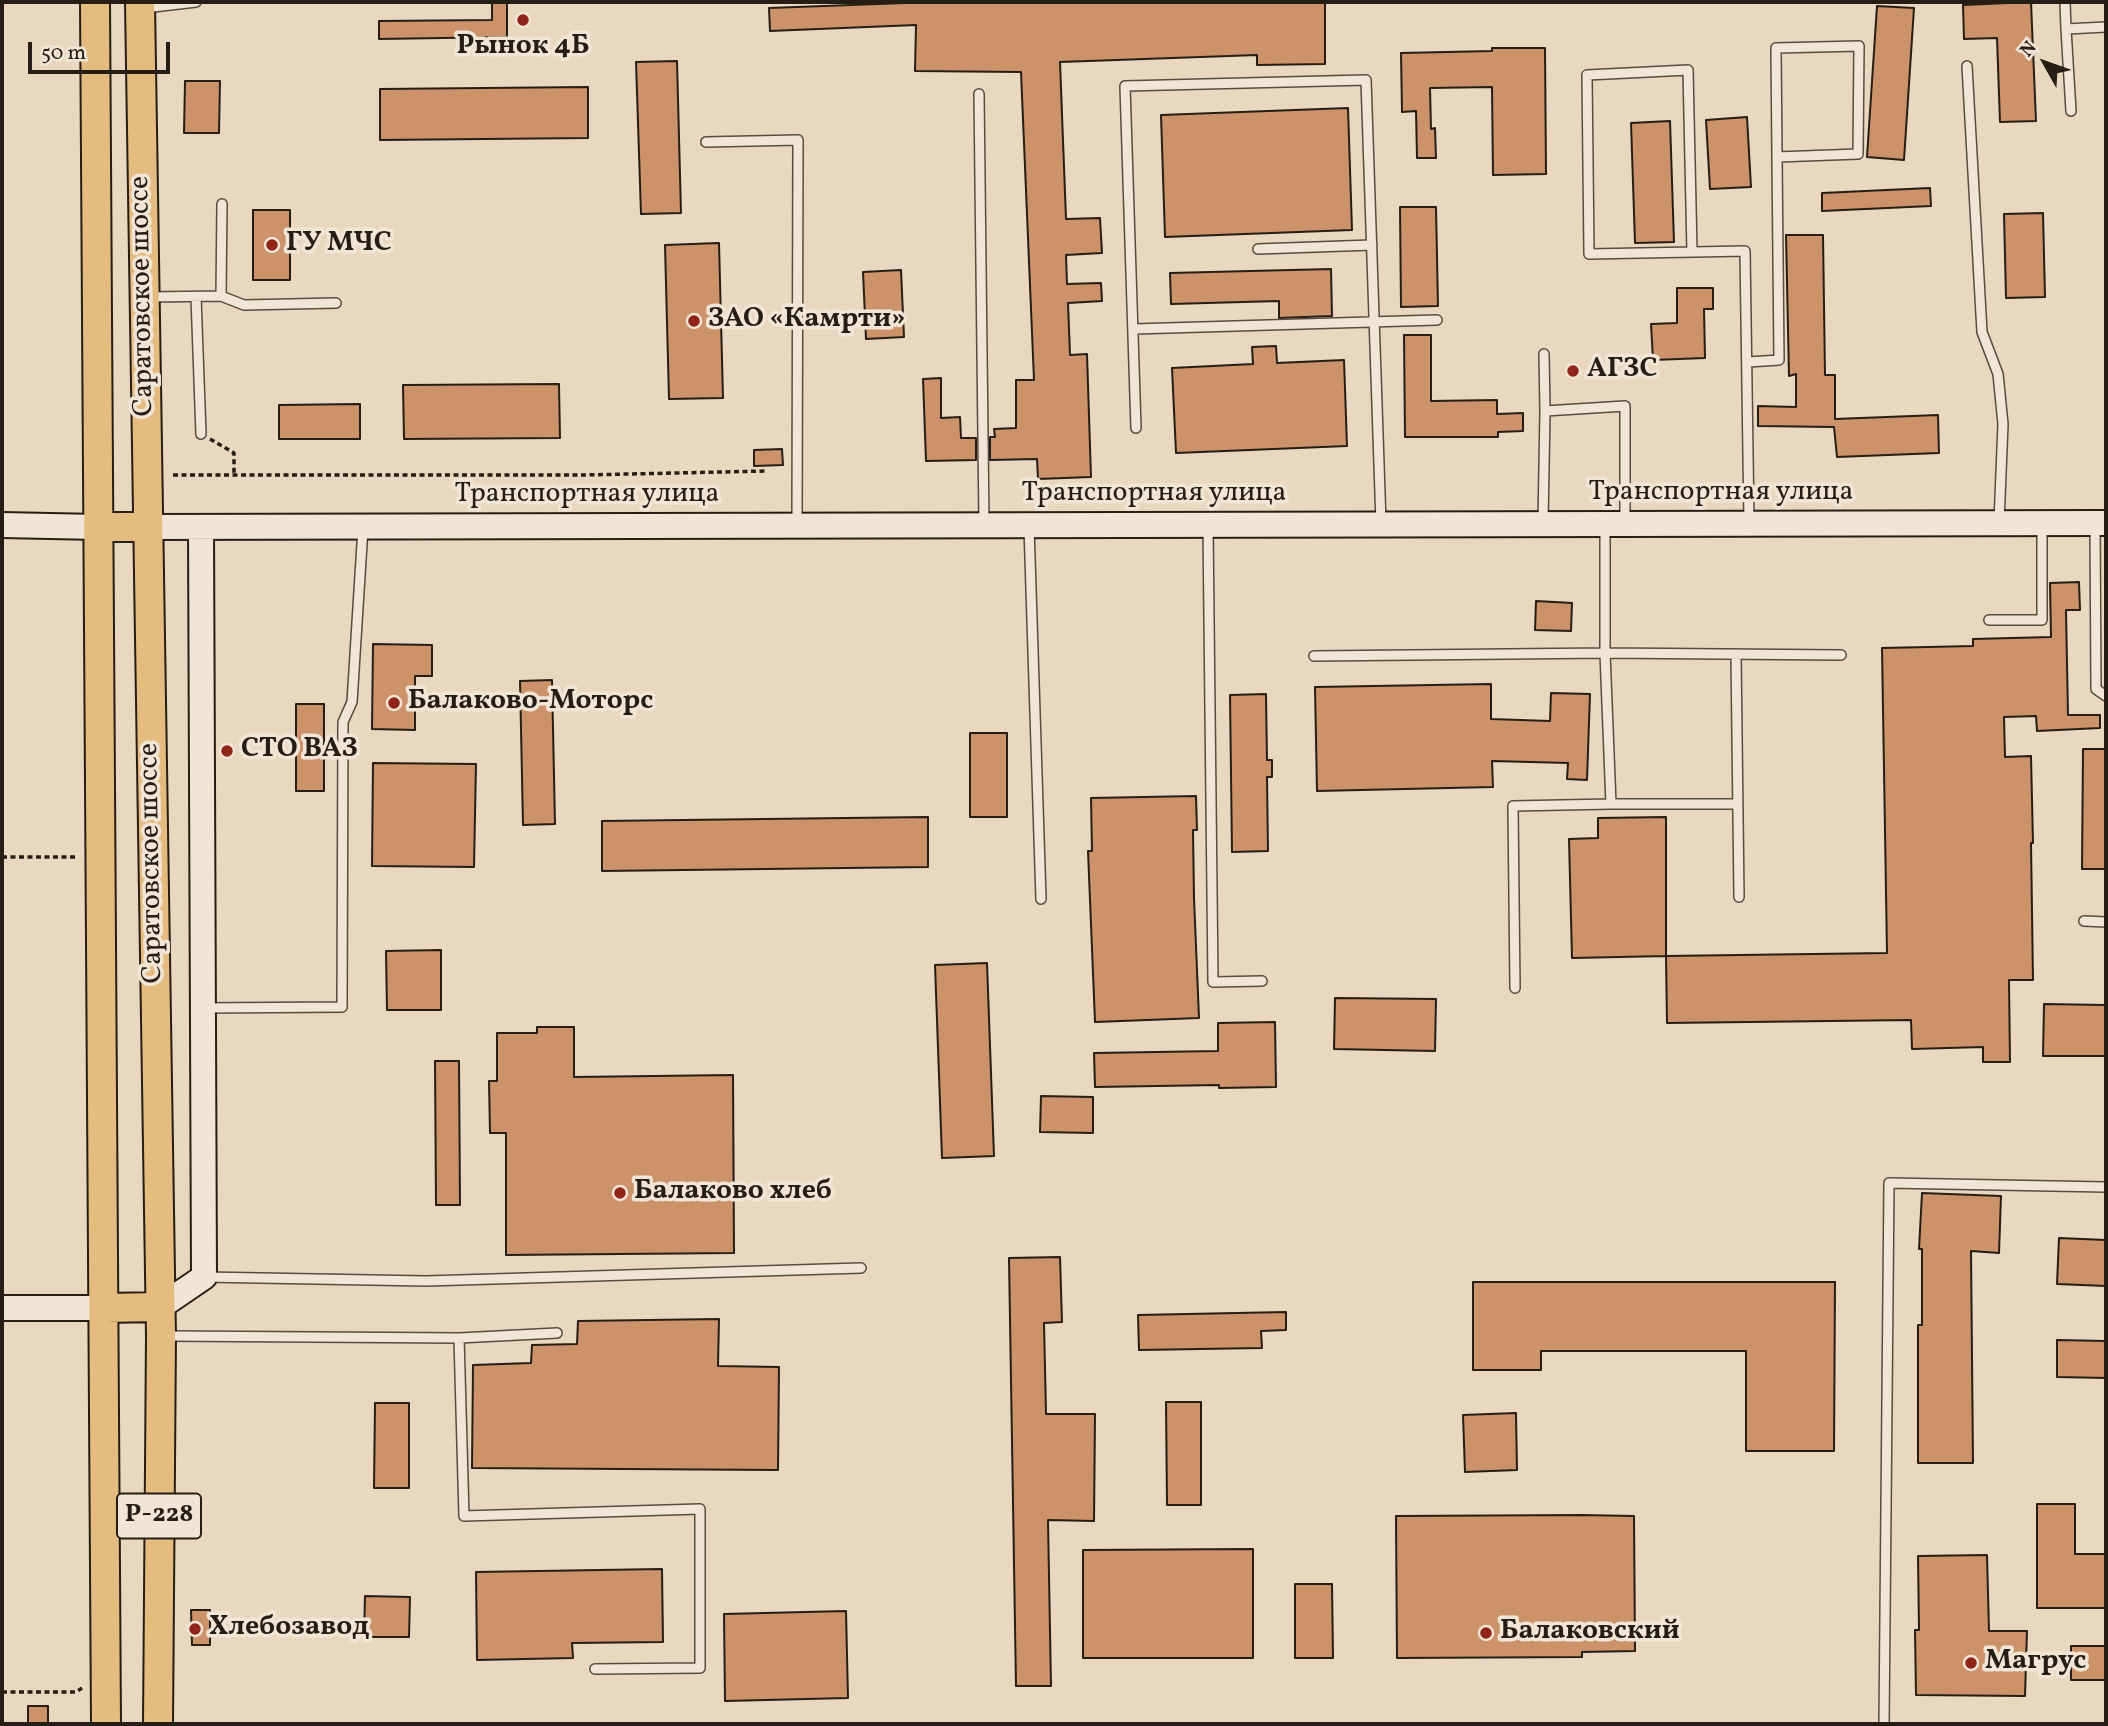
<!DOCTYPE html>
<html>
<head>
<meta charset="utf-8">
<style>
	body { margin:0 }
	#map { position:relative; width:2108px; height:1726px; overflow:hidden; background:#e9d8bf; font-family:Vollkorn,serif }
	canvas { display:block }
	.frame { position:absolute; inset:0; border:4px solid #261d15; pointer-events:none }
	.north { position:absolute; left:2010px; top:28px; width:70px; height:70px; -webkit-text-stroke:5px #f1e6d5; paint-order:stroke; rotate:310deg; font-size:19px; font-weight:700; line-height:28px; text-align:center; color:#261d15 }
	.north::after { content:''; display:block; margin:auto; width:24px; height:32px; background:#261d15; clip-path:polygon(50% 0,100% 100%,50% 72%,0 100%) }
	.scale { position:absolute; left:28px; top:42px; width:142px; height:32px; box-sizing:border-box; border:4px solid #261d15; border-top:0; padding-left:9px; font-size:21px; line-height:24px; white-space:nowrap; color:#261d15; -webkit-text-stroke:5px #f1e6d5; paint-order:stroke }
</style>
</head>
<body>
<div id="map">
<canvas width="2108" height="1726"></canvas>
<div class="frame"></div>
<div class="north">N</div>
<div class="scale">50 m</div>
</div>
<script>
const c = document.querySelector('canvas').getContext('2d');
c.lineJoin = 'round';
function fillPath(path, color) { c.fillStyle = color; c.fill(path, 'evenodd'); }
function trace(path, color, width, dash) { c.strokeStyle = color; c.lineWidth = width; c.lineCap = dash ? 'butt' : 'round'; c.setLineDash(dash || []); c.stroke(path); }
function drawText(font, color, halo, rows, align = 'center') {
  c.font = font + ' Vollkorn,serif'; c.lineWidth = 7; c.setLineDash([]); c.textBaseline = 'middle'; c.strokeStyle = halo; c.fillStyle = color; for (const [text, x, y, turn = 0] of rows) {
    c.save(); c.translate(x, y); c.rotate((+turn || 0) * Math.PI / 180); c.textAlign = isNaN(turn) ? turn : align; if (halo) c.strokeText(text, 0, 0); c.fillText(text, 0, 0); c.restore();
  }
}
const building = new Path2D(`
	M492,2H507V37L379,39V21L492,20Z
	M933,2H1325V64L1257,65V55L1060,62L1066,219L1100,218L1102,253L1066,255L1067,284L1101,283L1102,301L1068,303L1070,355L1087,354L1091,477L1038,479L1037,459L990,460V437H995L994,429L1016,428V380H1034L1021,72L915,71L916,25L770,31L769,8Z
	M2031,2L2036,121L2000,122L1997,38L1964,39L1963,5Z
	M1877,6L1914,8L1904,160L1867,157Z
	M1492,48H1545L1546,174L1493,175L1492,87L1430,88L1431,129L1435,128L1436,158H1417L1416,111L1402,112L1401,53L1492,51Z
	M677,61L681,213L641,214L636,62Z
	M185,81H220L219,133H184Z
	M588,87V138L380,140V89Z
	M1348,108L1352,230L1165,237L1161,115Z
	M1747,117L1751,187L1710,189L1706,120Z
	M1670,121L1674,242L1635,243L1631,123Z
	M1930,188L1931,206L1822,211V193Z
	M1400,207H1436L1438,306L1401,307Z
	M253,210H290V280H253Z
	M2043,213L2045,297L2006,298L2004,214Z
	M1786,235H1823L1825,375H1835V419L1938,415L1939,453L1837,457L1834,427L1758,426V406L1796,407V374L1789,376Z
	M719,243L723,398L669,399L665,245Z
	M1331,269L1332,316L1279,318V301L1171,304L1170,273Z
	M901,270L904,337L866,339L863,272Z
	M1677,288H1713V309H1704L1705,358L1653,360L1651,324L1677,323Z
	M1404,335H1431V401L1497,400V414L1523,413V431L1498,432V437H1405Z
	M1276,346L1277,363L1344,360L1347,446L1176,453L1172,368L1253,364L1252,347Z
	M941,378V418L960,417L961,438H976V460L926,461L923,379Z
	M559,384L560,438L404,439L403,385Z
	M360,404V439H279V405Z
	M782,449L783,465L754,466V450Z
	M2079,582L2080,610H2066L2068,715H2100V728L2037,731L2036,716L2004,717L2005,757L2031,756L2033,843H2031L2033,980H2009L2010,1062H1983V1047L1912,1049L1911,1020L1667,1023L1666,956L1887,953L1882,648L1973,646V639L2051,637L2050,583Z
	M1536,601L1572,603L1571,631L1535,630Z
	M373,644L432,645V676H415V730L372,729Z
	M552,680L555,824L523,825L520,681Z
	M1491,684V719L1550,721L1551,693L1590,694L1587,780L1567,779L1568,763L1492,761L1493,787L1317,791L1315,687Z
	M1266,694L1267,760H1272V777H1267L1268,851L1232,852L1230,695Z
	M296,704H324V791H296Z
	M970,733H1007V817H970Z
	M2083,749H2106V869H2082Z
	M373,763L476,764L474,867L372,866Z
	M1196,796L1197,830H1193L1194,898L1199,1018L1095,1022L1088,851H1092L1091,798Z
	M928,817V867L602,871V821Z
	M1666,817V956L1572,958L1569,839L1598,838V818Z
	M441,950V1010H387L386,951Z
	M987,963L994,1156L942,1158L935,965Z
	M1335,998L1436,999L1435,1051L1334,1049Z
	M2044,1004L2106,1005V1056H2043Z
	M1275,1022L1276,1087L1219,1088V1085L1095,1087L1094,1053L1218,1051V1023Z
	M537,1027H574V1077L733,1075L734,1253L506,1255V1133H490L489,1081H497V1033H537Z
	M435,1061H459L460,1205H436Z
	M1041,1096L1093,1097V1133L1040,1132Z
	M1922,1193L2001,1196L1999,1253L1971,1251L1973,1463H1918V1325H1922V1249H1919Z
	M2059,1238L2106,1240V1286L2057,1284Z
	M1060,1257L1062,1322L1044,1323L1046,1414H1095L1094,1521L1048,1520L1051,1686H1016L1009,1258Z
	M1473,1282H1835L1834,1451H1746V1351H1541V1370H1473Z
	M1286,1312V1330L1261,1331L1262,1348L1139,1350L1138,1315Z
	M719,1319L718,1366L779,1367L778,1470L472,1468L473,1365L531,1363L532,1345L577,1344L578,1321Z
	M2057,1340L2106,1341V1378L2057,1377Z
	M1166,1402H1201V1505H1167Z
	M375,1403H409V1488H374Z
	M1516,1413L1517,1470L1465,1472L1463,1415Z
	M2037,1504H2075V1554H2106V1608H2037Z
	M1581,1515L1634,1516L1635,1651L1582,1652V1657L1397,1658L1396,1516Z
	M1253,1549V1658H1083V1550Z
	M1987,1555L1989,1631H2027L2025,1696L1916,1695L1915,1630H1919L1918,1556Z
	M662,1569L663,1642L572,1643L573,1658L477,1660L476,1572Z
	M1295,1584H1332L1333,1658H1295Z
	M365,1596L410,1597L409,1637H364Z
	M191,1610H210V1645H192Z
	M846,1611L848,1698L725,1701L724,1614Z
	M2071,1646H2106V1680H2071Z
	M28,1706H48V1724H28Z`);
const path = new Path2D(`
	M210,439L234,453V476
	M173,475H583L767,471
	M2,857H77
	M2,1692H76L82,1688`);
const service = new Path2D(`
	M2065,2L2066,29
	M145,8L196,2
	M1967,66L1982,332L1998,374L2003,424L1999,522
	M979,94L984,524
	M2071,111L2066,29L2106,27
	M706,142L798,140L797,524
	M1258,249L1372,245
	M1692,252L1688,70L1587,75L1589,254L1745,251L1749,522
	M221,296L222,204
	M149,297L221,296L244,305L336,303
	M196,297L201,434
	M1134,329L1437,320
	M1544,354L1545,411
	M1748,362L1779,360L1777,157L1858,154L1859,46L1776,48L1777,157
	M1136,428L1125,86L1366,80L1381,523
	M1543,522L1545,411L1625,406V523
	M2095,525L2096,689L2106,696
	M1029,527L1041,899
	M1208,527L1213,982L1262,981
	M1989,620H2042V525
	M1736,654L1739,897
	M1314,656L1605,653V526
	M1611,804H1738
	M2084,921L2106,922
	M1515,988L1513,806L1611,804L1605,653L1841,655
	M203,1008L342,1007L343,722L352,702L363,528
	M204,1277L426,1281L861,1268
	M166,1336L459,1338L557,1333
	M459,1338L464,1516L700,1509V1668L595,1669
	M1884,1724L1889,1183L2106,1187`);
const secondary = new Path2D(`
	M2,525L98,527
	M147,527L2106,523
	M160,1307L204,1277L201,527
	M2,1308H104`);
const primary = new Path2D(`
	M95,2L106,1724
	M140,2L161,1336L158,1724
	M98,527H147
	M104,1308L160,1307`);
const markers = [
	[523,20,7,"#8f2418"],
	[272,245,7,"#8f2418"],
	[694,321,7,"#8f2418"],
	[1573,371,7,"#8f2418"],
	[394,703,7,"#8f2418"],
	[227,751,7,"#8f2418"],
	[620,1193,7,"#8f2418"],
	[195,1629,7,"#8f2418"],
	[1486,1633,7,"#8f2418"],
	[1971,1663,7,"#8f2418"]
];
const shields = [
	[159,1516,84]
];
const shieldNames = [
	["Р-228",159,1516]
];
const poiNames = [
	["Рынок 4Б",523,48,"center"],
	["ГУ МЧС",286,245],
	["ЗАО «Камрти»",708,321],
	["АГЗС",1587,371],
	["Балаково-Моторс",408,703],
	["СТО ВАЗ",241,751],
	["Балаково хлеб",634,1193],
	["Хлебозавод",209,1629],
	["Балаковский",1500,1633],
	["Магрус",1985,1663]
];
const streetNames = [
	["Саратовское шоссе",144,296,-91],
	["Транспортная улица",1721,494],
	["Транспортная улица",1154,495],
	["Транспортная улица",587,496],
	["Саратовское шоссе",153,863,-91]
];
fillPath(building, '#cc926a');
trace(building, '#261d15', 2);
trace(service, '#574c40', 12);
trace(secondary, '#261d15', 28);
trace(primary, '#261d15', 32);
trace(path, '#261d15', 3.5, [5, 3.5]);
trace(service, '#f1e6d5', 9);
trace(secondary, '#f1e6d5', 24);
trace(primary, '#e4bc80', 28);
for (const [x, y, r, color] of markers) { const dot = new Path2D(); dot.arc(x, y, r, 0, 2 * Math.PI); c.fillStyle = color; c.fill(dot); trace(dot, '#f1e6d5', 2.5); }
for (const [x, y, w] of shields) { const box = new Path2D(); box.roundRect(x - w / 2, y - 22.5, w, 45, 5); c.fillStyle = '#f1e6d5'; c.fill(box); trace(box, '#261d15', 2); }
drawText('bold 26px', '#261d15', null, shieldNames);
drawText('bold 28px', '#261d15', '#f1e6d5', poiNames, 'left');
drawText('28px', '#261d15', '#f1e6d5', streetNames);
</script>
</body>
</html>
